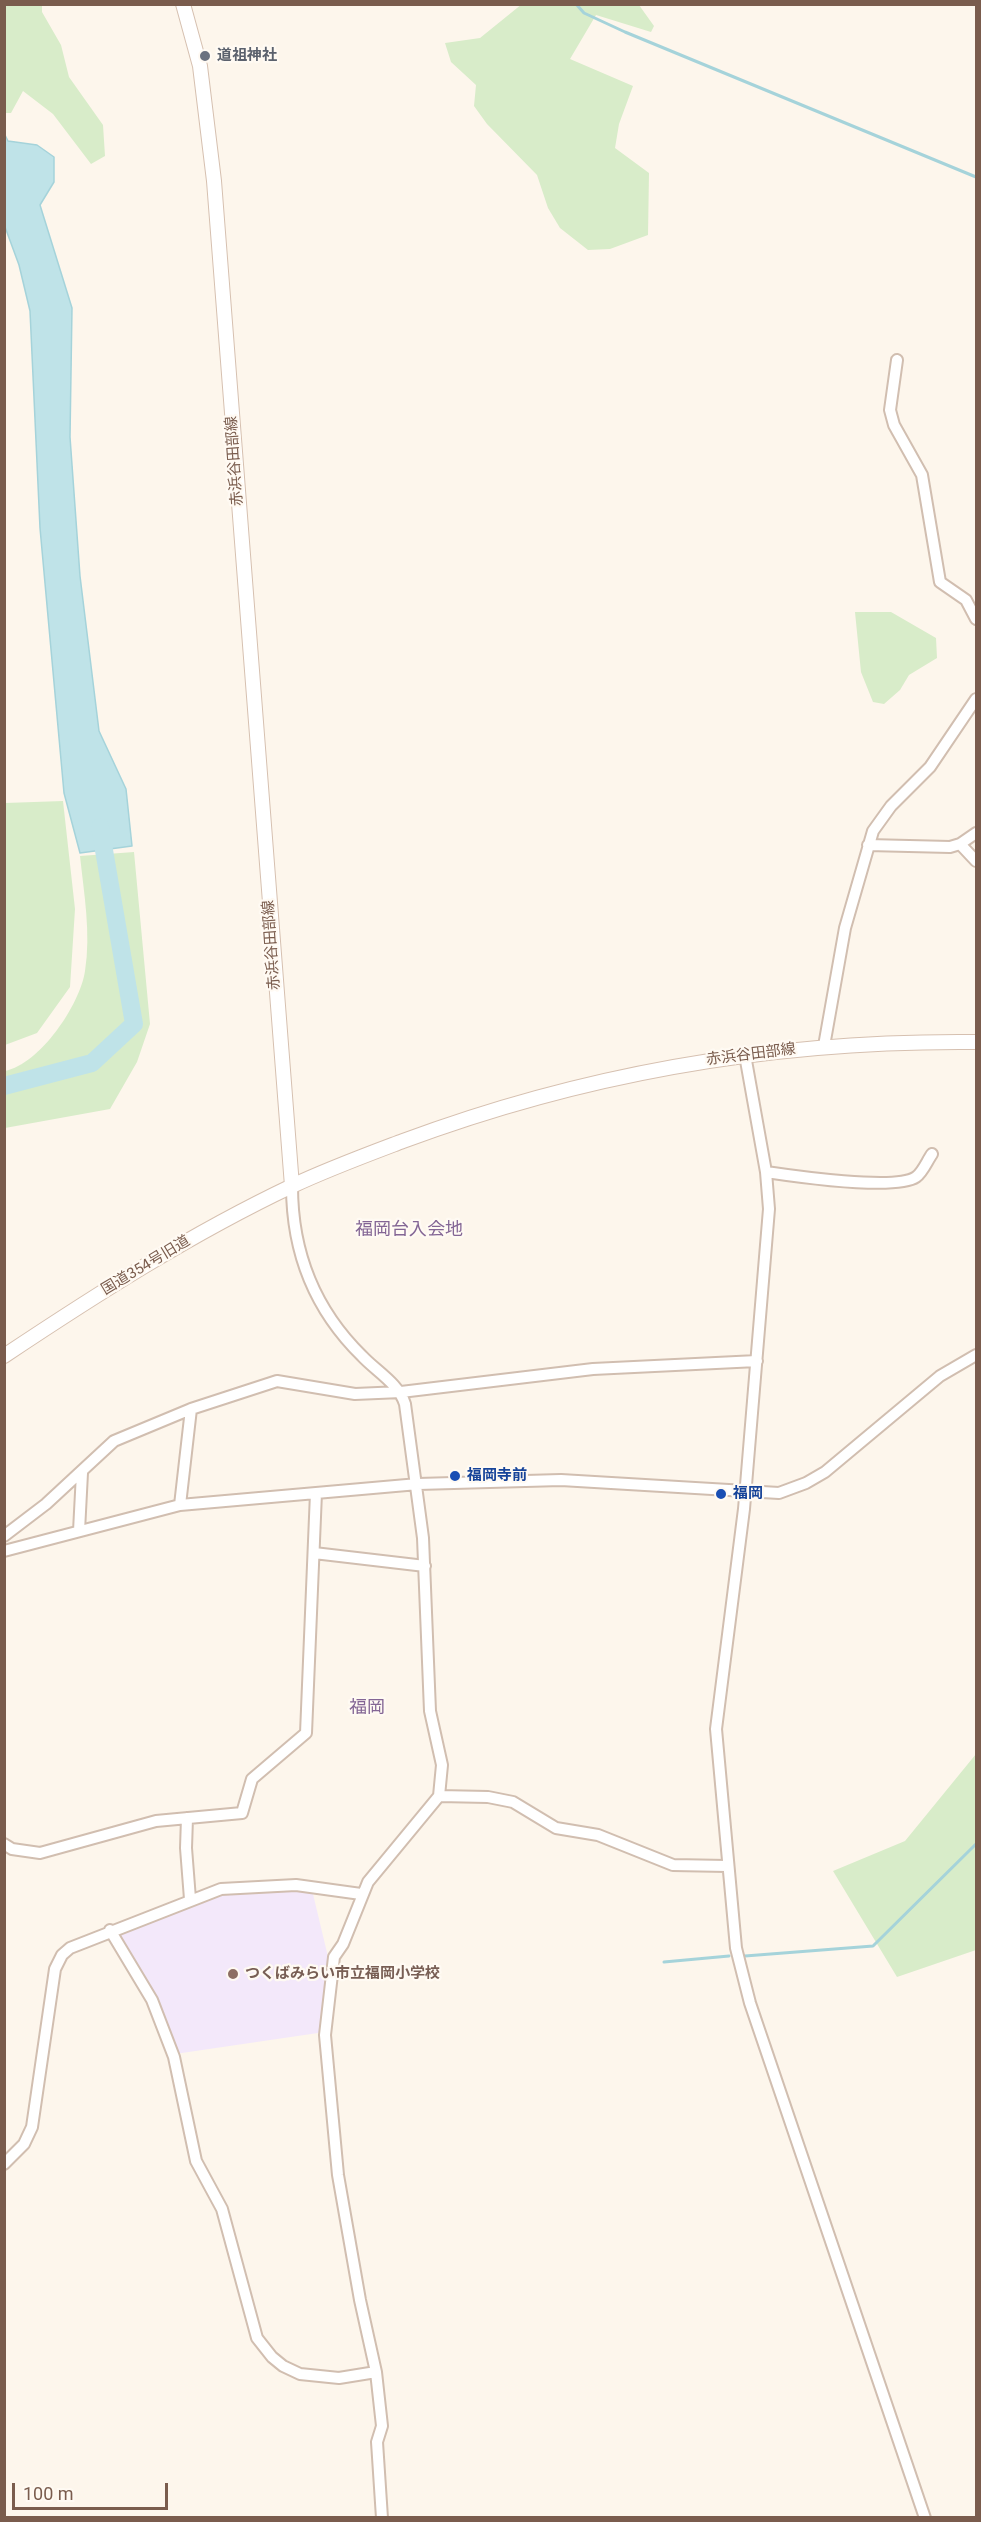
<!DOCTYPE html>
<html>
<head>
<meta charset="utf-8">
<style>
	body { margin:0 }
	#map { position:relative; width:981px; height:2522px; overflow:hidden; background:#fdf6ec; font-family:Roboto,sans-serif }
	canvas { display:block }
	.frame { position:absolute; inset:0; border:6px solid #7a5c4d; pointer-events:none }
	.scale { position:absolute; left:12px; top:2483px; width:156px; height:27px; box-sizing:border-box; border:3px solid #7a5c4d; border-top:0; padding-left:8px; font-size:18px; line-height:21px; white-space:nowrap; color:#7a5c4d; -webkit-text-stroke:4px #fffaf3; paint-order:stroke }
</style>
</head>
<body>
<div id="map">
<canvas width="981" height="2522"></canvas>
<div class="frame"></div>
<div class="scale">100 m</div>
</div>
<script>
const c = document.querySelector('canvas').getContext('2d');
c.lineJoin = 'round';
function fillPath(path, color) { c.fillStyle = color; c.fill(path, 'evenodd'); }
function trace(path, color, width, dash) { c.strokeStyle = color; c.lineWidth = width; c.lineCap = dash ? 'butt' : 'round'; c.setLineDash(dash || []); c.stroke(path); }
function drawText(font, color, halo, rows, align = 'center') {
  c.font = font + ' Roboto,"Noto Sans JP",sans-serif'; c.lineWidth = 4.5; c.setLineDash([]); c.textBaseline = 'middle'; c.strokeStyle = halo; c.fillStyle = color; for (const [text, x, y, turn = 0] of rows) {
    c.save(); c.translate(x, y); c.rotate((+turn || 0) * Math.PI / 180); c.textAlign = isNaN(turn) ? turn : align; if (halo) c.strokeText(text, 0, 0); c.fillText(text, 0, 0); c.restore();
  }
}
const education = new Path2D(`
	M254,1887L310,1891L313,1894L329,1961L321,2029L318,2033L175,2054L117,1935L118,1931L213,1894Z`);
const green = new Path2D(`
	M5,4L42,5V12L61,45L69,77L103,125L105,156L91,164L53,114L23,91L11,113H5Z
	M522,4L639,5L654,26L651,32L596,15L570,59L633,86L619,124L615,148L649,173L648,235L610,249L588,250L560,228L548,208L537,175L487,124L474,106L476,85L451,62L445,43L480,38Z
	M855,612H891L936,638L937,658L909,675L900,690L884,704L873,702L861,672Z
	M63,801L75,909L70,987L37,1033L5,1045V803Z
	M134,852L150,1024L137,1062L110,1109L5,1128V1071C40,1064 80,1005 85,971C91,933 84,894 80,856Z
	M976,1754V1950L897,1977L833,1871L905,1841Z`);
const water = new Path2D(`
	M5,135L8,141L37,145L54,157V182L40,205L72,308L70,437L80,576L99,731L126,789L132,846L80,853L64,793L40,528L30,311L19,265L5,227Z`);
const stream = new Path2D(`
	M576,4L584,13L625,32L976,177
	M745,1956L873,1946L976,1844
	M664,1962L729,1956`);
const river = new Path2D(`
	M4,1086L92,1063L134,1024L100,827`);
const street = new Path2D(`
	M897,360L890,410L894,425L922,475L940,582L966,600L976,619
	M960,844L976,833
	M868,845L950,847L960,844L976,861
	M824,1046L845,928L873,831L891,806L930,767L976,699
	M745,1055L766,1172L769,1209L744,1509L716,1729L736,1948L750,2003L925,2518
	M766,1172C793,1176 896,1191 916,1177C923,1172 927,1161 932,1154
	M292,1186C292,1252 314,1309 362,1356C376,1371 399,1384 405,1404L423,1538L430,1711L442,1765L439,1796L368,1882L343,1944L334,1957L325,2035L338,2175L360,2300L376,2372L382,2426L377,2442L382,2518
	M180,1505L191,1409
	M79,1531L82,1473
	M4,1536L46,1504L114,1441L191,1409L277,1381L355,1394L401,1392L593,1369L757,1361
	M4,1551L180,1505L418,1484L561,1480L779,1493L806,1483L825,1472L940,1376L976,1355
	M314,1553L425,1566
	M439,1796L488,1797L513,1802L556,1828L598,1835L673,1865L727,1866
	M187,1818L186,1848L190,1899
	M4,1844L12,1849L40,1853L156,1821L242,1813L252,1779L306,1733L316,1493
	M110,1930L152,2000L174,2057L196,2161L222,2209L257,2338L272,2357L283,2366L300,2374L339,2378L376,2372
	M4,2164L24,2144L32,2127L55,1969L62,1955L70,1948L221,1889L296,1885L361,1894`);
const secondary = new Path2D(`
	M183,4L200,66L214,181L292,1186
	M4,1356C97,1294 191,1234 292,1186C328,1169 366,1155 403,1141C588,1072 780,1040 976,1042`);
const markers = [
	[205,56,6,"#6b7280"],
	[455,1476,6,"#1a4fb4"],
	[721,1494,6,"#1a4fb4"],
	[233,1974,6,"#8d6e63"]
];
const worshipNames = [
	["道祖神社",217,56]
];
const streetNames = [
	["赤浜谷田部線",235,461,-94],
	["赤浜谷田部線",272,945,-94],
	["赤浜谷田部線",751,1055,-7],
	["国道354号旧道",146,1266,-31]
];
const transitNames = [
	["福岡寺前",467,1476],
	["福岡",733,1494]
];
const educationNames = [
	["つくばみらい市立福岡小学校",245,1974]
];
const quarterNames = [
	["福岡台入会地",409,1230],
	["福岡",367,1708]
];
fillPath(education, '#f3e8fa');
fillPath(green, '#d8ecc9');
fillPath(water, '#bfe3e8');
trace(water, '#a5d3da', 1.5);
trace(stream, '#a5d3da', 3);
trace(river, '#bfe3e8', 18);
trace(street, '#d1beb0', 14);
trace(secondary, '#d6c0b0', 16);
trace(street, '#fff', 10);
trace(secondary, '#fff', 14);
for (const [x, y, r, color] of markers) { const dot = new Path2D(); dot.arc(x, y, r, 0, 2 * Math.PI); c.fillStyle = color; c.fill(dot); trace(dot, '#fffaf3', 2); }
drawText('bold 15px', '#5b616d', '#fffaf3', worshipNames, 'left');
drawText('15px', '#7a5c4d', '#fffaf3', streetNames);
drawText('bold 15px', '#164399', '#fffaf3', transitNames, 'left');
drawText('bold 15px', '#785e54', '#fffaf3', educationNames, 'left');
drawText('18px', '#846695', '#fffaf3', quarterNames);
</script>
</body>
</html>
